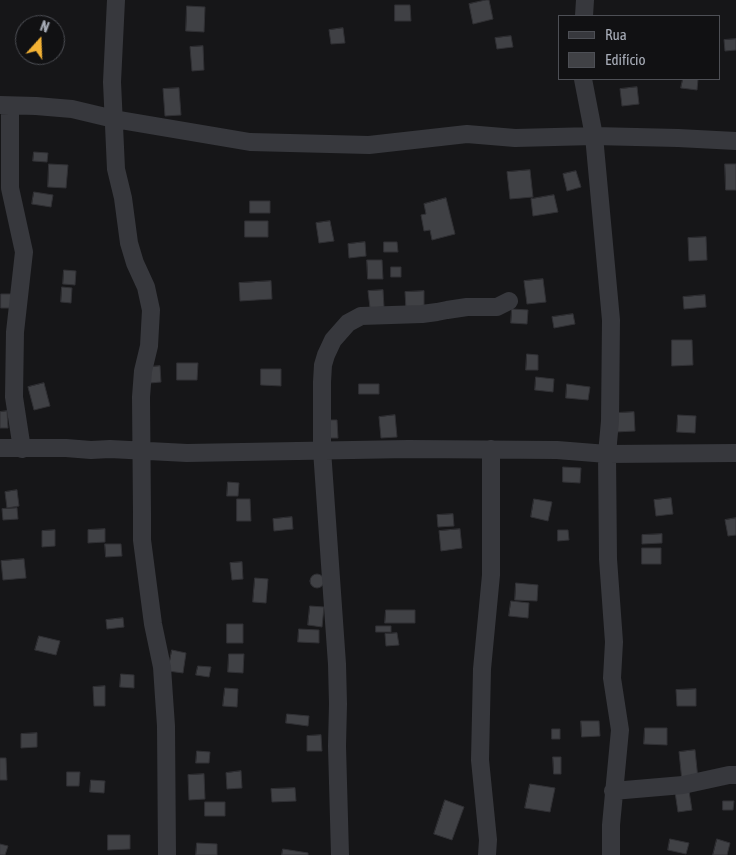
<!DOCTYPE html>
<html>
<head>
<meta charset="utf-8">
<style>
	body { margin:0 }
	#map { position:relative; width:736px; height:855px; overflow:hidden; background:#161618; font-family:"Asap Condensed",sans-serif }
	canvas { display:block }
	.legend { position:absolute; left:558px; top:15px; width:162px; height:65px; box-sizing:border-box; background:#111113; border:1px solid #4d4f55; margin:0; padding:6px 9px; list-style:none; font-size:15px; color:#a8adb8 }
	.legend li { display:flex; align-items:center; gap:10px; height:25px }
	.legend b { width:25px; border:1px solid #4d4f55 }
	.north { position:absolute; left:15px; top:15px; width:50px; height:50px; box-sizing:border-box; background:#111113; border:1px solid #4d4f55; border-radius:50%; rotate:20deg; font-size:14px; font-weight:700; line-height:20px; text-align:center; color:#a8adb8 }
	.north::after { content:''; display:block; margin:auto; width:18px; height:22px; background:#f2b134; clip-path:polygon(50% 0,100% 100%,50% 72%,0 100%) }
</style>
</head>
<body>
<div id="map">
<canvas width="736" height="855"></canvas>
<ul class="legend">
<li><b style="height:6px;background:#37383d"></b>Rua</li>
<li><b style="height:14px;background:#404145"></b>Edifício</li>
</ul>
<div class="north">N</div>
</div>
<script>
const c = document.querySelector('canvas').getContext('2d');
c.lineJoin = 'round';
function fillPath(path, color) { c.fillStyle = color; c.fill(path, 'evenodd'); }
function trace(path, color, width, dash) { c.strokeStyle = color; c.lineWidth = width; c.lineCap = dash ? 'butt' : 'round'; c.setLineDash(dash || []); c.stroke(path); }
const building = new Path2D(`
	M486,0H489L493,19L473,24L469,4Z
	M395,5H410L411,21H395Z
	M187,6L205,7L204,32L186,31Z
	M343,28L345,43L331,44L329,30Z
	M511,36L513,47L497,49L495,38Z
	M736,39V50L725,51L724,40Z
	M203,46L204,70L192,71L190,47Z
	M683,79H698L697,90L681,88Z
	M637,87L639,104L622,106L620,89Z
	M179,88L181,115L165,116L163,89Z
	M34,152L48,153L47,162L33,161Z
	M49,164L68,165L66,188L48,187Z
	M725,164H736V190H726Z
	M530,170L533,197L510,199L507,172Z
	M576,171L581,187L567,191L563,174Z
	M34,192L53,195L51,207L32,204Z
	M554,195L558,212L533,216L531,199Z
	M446,198L455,234L432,240L430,230L424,231L421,215L426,214L424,204Z
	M250,201H270V213H250Z
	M245,221H268V237H245Z
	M330,221L334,241L319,243L316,223Z
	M706,237L707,260L689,261L688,238Z
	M365,242L366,256L349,258L348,244Z
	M384,242H397L398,252H384Z
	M367,260H382L383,279H368Z
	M391,267H401V277H391Z
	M64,270L76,271L75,285L63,284Z
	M543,279L546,302L527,304L524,281Z
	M271,281L272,299L240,301L239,283Z
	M62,287L72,288L71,303L61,302Z
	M383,290L384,307L370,308L368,291Z
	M424,291V309L406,310L405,292Z
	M1,294H12V308H1Z
	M705,295L706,307L684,309L683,297Z
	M512,309L528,310L527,324L511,323Z
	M573,314L575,324L554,328L552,317Z
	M672,340H692L693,365L672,366Z
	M527,354L538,355V370H526Z
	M177,363H198L197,380H177Z
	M160,366L161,382L150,383L149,367Z
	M261,369H281V386L261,385Z
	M536,377L554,379L553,392L535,390Z
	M44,383L50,406L34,410L28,387Z
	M359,384H379V394H359Z
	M567,384L590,387L588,400L566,398Z
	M7,411L8,428H0V412Z
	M634,412L635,431L616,432V413Z
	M395,415L397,437L381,438L379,417Z
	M678,415L696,416L695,433L677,432Z
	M326,420H337L338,438H326Z
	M563,467L581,468L580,483L563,482Z
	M228,482L239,483L238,496H227Z
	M17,490L19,506L7,508L5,492Z
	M671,498L673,514L656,516L654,500Z
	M237,499H250L251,521H237Z
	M534,499L552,502L548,521L531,517Z
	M17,508L18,519L3,520L2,509Z
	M453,514L454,526L438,527L437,515Z
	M292,517L293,529L274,531L273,519Z
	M736,518V535L728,536L725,520Z
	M105,529V542L88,543V530Z
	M460,529L462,548L441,551L439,531Z
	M55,530V546L42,547V531Z
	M558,530H568L569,540L558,541Z
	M662,534V543L642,544V535Z
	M105,544H121L122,556L106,557Z
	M642,548H661V564H642Z
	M24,559L26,578L3,580L1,561Z
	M242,562L243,579L232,580L230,563Z
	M310 581a7 7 0 1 1 14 0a7 7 0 1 1-14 0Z
	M255,578L268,579L266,603L253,602Z
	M516,583L538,585L537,601L515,600Z
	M511,601L529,603L528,618L509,616Z
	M310,606L324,607L322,627L308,625Z
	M386,610H415V623H385Z
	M123,618L124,627L107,629L106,620Z
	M227,624H243V643H227Z
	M376,626H391V632H376Z
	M299,629L319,630V643L298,642Z
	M397,633L399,645L386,646L385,634Z
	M39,636L60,641L56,655L35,650Z
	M172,650L186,653L183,673L168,671Z
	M229,654H244L243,673L228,672Z
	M198,666L211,667L209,677L196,675Z
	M121,674L134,675V688L120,687Z
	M105,686V706H94L93,687Z
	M225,688L238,689L237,707L223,706Z
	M696,689V706H677L676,690Z
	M287,714L309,716L308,726L286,723Z
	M581,721H599L600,736L582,737Z
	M645,728H667V745L644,744Z
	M552,729H560V739H552Z
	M37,733V747L21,748V734Z
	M321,735L322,751H307V736Z
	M695,750L698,779L682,781L679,752Z
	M197,751L210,752L209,763H196Z
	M553,757H561V774H554Z
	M0,758H6L7,780H0Z
	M241,771L242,788L227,789L226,773Z
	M67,772H80L79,786H67Z
	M204,774L205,799L189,800L188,775Z
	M91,780L105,781L104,793L90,792Z
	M530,784L555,788L550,812L525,808Z
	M295,788L296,801L272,802L271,789Z
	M689,791L692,810L678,812L675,792Z
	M445,800L464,807L452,840L434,834Z
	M723,801H734L733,810H723Z
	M205,802H225V816H205Z
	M108,835H130V849L108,850Z
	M670,839L689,843L686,854L668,850Z
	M717,839L730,843L727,855H713Z
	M197,843L217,844V855H196Z
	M0,844L8,846L5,855H0Z
	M283,849L308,853V855H282Z`);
const street = new Path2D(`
	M116,0L112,82L116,169L123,198L129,243L135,263L146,287L151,310L149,346L143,371L141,397L142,513V540L153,624L162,667L164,697L166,726L167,855
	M584,16L585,0
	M583,79L594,136L611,320L610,421L607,454L608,559L614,642L612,678L620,730L611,825V855
	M0,105L36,106L72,109L114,119L250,142L369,145L467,134L515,138L594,136L678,138L736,141
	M10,106V188L24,252L15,332L14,397L22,449
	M0,448H66L91,450L110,449L187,453L408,449L557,450L607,454L736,453
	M613,791L683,785L729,775H736
	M340,855L337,746L338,704L337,664L322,450V382L323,365L326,355L333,340L348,323L361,316L422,314L437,312L447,310L467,307H497L509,301
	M487,855L488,840L480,760L482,669L491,575V449`);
fillPath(building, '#404145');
trace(building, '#303034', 1);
trace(street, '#37383d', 18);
</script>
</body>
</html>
